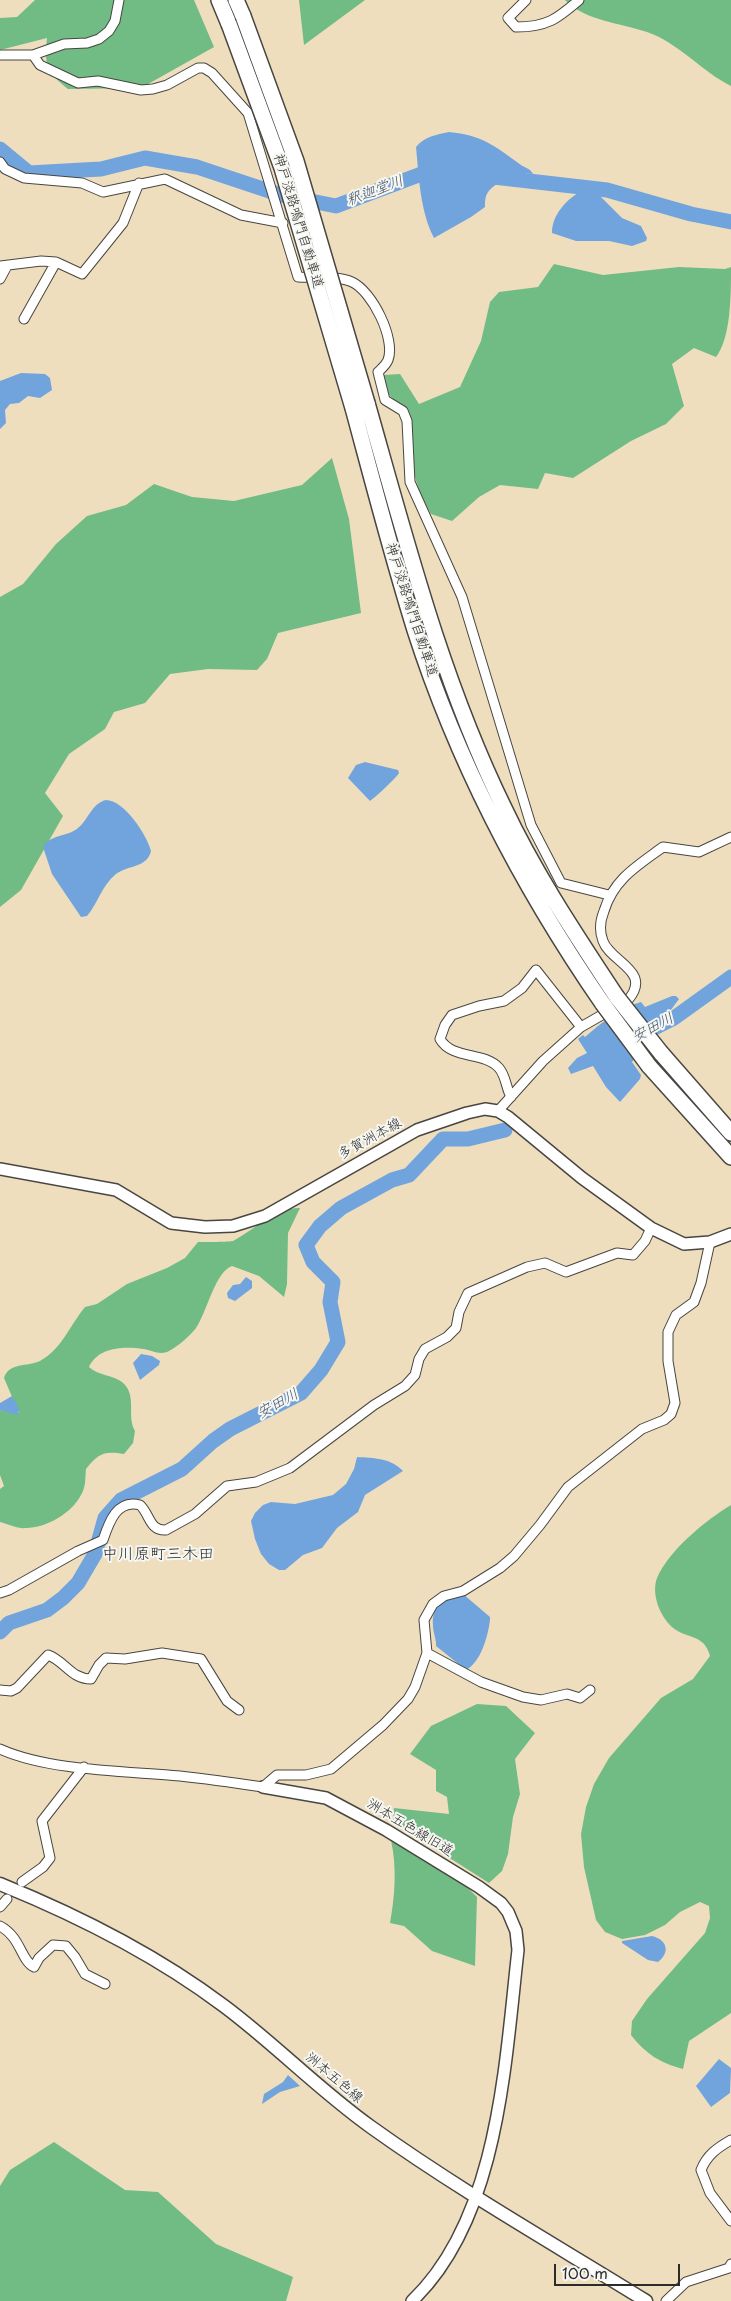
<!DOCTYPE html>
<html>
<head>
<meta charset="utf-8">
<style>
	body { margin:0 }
	#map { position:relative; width:731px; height:2301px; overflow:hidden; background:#efdebd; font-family:"Playpen Sans",sans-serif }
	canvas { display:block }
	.scale { position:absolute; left:554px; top:2264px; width:126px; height:22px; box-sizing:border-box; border:2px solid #2b2b2b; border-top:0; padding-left:6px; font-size:15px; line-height:18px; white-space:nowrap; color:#2b2b2b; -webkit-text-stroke:4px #f6f6f2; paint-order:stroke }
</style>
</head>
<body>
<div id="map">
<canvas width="731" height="2301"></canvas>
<div class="scale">100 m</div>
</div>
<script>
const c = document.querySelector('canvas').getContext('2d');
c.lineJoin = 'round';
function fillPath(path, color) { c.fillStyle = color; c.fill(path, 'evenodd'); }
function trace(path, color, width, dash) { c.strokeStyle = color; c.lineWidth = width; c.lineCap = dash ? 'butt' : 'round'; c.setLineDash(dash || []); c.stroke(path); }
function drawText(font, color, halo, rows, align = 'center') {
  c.font = font + ' "Playpen Sans","Klee One",sans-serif'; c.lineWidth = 4; c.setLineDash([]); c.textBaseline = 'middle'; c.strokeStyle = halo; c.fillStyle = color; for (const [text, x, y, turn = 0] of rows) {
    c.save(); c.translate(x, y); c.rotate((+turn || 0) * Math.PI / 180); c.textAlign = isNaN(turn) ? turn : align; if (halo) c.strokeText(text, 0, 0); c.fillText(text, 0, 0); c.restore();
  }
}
const forest = new Path2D(`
	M35,0H194L214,47L141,88L68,89C47,72 44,67 47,38L0,50V18L17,17Z
	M299,0H365L304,45Z
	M565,0H731V86C701,71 679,43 647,32C621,23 585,21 565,0Z
	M554,264L603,275L679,267L725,269L731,267C731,295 731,338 716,357L694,348L672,364L684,406L666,424L631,441L573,478L545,473L538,489L500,485L479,497L452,521L431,514C409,476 412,457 410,414L389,395L384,375L400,374L419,404L460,387L481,341L490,302L499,292L538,287Z
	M332,458L349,519L361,613L278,633L267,659L257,670L208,669L170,674L145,703L114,712L105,729L69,754L45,793L63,816L21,890L0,907V597L23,584L56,544L87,516L126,505L154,484L192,497L234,501L302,485Z
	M300,1208L288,1233L287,1284L284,1297L259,1276L232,1266C215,1272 207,1312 196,1328C190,1336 178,1346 169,1351C160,1356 152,1350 143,1349C124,1346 98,1347 89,1367C99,1376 113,1375 122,1382C138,1395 126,1416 135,1431L133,1443L124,1454C104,1451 99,1453 86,1469C85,1478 86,1487 81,1495C72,1513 46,1528 26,1528C18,1529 8,1524 0,1522V1489L4,1486L0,1475V1410L19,1413L4,1378C9,1362 27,1367 40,1361C62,1349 70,1325 85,1307L97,1304L127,1284L167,1268L185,1258L198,1242C204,1242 231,1242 233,1241C252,1231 278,1207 300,1208Z
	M731,1505V2013L689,2041L683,2069C660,2063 646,2054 631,2035L632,2021L647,1999L705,1933L710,1918L709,1906L700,1902L680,1912L665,1925L645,1935L622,1939L605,1932L596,1920L584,1867L581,1834L586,1807L594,1784L609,1758L661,1698L693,1679L710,1656C704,1633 687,1640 672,1627C660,1616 651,1594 657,1578C669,1550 706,1520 731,1505Z
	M477,1704L506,1706L535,1733L515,1759L520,1794L513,1817L508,1854L502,1871L489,1883L393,1822L394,1808L449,1814L447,1797L436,1791V1770L410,1754L431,1726Z
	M391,1840L464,1884L477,1897L475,1966L432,1951L404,1926L390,1923C395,1895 397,1868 391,1840Z
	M54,2142L125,2190L158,2192L216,2244L293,2277L286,2301H0V2186L10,2170Z`);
const water = new Path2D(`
	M449,132C482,135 495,146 521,165C525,168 530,168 533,174C518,172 512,174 500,182C488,190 485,193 485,207L471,217L434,238C420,211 419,177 416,147C425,136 436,135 449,132Z
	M581,191L598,194L622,218L641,226L647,238L646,241L632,246L609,241H576L552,233C552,215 566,200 581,191Z
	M21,373L45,374L50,378L52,390L40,398L28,396L19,403L10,404L5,410L6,423L0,429V381Z
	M365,762L398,770L399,773C397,777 376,797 370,801L348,778L356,765Z
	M106,800C124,800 147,835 151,851C147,868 128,865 116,874C102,885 98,903 87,916L81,917L52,874L43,847C50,834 68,837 78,828C89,819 91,804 106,800Z
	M672,996H676L679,999L632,1062L641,1075L640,1079L620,1102L606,1087L593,1066L571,1074L568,1068L577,1058L587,1053L578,1039L583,1035L585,1037C602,1022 620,1008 641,1002L645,1007Z
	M246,1277L252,1281V1288L235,1301L228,1298L227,1293L233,1285L240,1284Z
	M141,1354L152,1356L160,1361L159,1365L140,1380L133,1363Z
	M12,1396L19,1409L18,1415L0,1410V1403Z
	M357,1457C374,1458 391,1458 403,1471L365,1495L358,1512L337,1528L322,1548L303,1555L285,1570H279L269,1564L261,1554L255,1539L251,1521L255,1513L263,1505L271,1502L295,1504L333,1495L346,1484L354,1469Z
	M463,1594L490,1617V1620C488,1636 481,1662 466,1670L436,1646C437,1641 433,1633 433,1626C431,1604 446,1599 463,1594Z
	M652,1936C668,1940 670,1953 658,1962L648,1960L622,1943V1941Z
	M719,2059L731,2068L730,2093L711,2107L696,2086Z
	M288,2075L300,2086L280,2092L262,2104L264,2094L283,2082Z`);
const river = new Path2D(`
	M0,149L29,173L101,169L145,158L197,167L281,195L336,206L432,170H437
	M485,176L607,190L691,214L731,222
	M642,1034L674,1018L731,977
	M0,1632L9,1623L47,1610L63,1598L78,1583L95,1554L105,1518L121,1500L182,1469L213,1441L230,1429L301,1393L321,1370L338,1342L330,1302L333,1282L313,1262L306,1245L320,1226L341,1208L392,1180L409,1175L443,1139H468L505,1130`);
const street = new Path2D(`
	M526,0L508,18L516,27C547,27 557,19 579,0
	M0,55H33L64,44L87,43L99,39L109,31L115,21L119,0
	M33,55L40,65L78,83L98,81L141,90L153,89L167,85L198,68H204L212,73L248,113L298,277C314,278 337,275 352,282C372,291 396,339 388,360C386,365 382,368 378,372L385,400L403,411L407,421L410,482L462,597L531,825L561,883L609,895
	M0,162L5,169L24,178L82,183L103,192L165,179L241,215L283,223
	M0,266L41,261L56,262L82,274L123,223L139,183
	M0,279L7,266
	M24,319L56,262
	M511,1097C506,1088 506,1076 499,1068C484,1051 452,1060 440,1039L445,1025L452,1015L479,1006L504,1001L522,988L536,970L581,1027
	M498,1111L543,1061L581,1027L628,1000C653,971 610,962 603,941C599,931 600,921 604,911C614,879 637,866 663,847L699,852L731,837
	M0,1593L9,1590L78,1551L103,1540C109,1522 117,1499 140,1505C150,1514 149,1531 166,1530L195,1514L227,1486L256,1482L290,1468L374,1405L405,1386L415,1375L419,1359L425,1349L447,1337L456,1328L459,1312L468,1293L527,1267L545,1263L566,1272L617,1253L633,1255L645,1241L651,1228
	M427,1653L481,1682L523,1697L541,1700L567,1694L580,1698L590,1690
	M0,1690L11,1691L17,1688L48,1655C65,1661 71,1679 91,1679L99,1665L106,1658L125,1659L162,1653L201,1659L227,1701L239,1710
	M0,1749C49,1771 126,1771 180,1776C208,1779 236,1783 263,1787L277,1775H306L331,1769L383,1725L408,1699L415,1687L427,1653L424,1620L433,1604L444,1596L463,1591L500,1568L514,1556L540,1525L568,1487L642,1429L664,1420L671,1414L675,1403L668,1361V1332L676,1315L694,1302L701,1283L710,1242
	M22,1882L43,1867L50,1858L42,1821L84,1767
	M0,1907L7,1899
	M0,1926C21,1937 21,1961 34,1967L39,1958L53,1945L66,1946L75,1957L85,1974L105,1984
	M731,2140C717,2148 707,2155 701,2170L710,2193L731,2221
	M666,2301L686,2282L729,2268L731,2264`);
const secondary = new Path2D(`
	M0,1169L116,1190L171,1223L205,1227L233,1226L265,1216L417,1130L467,1113L485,1109L498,1111L508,1117L582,1178L651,1228L684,1244L710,1242L731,1234
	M263,1787L326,1798L386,1830L479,1887L501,1903L508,1912L516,1931L518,1950C505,2063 499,2218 412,2301`);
const primary = new Path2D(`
	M0,1884C79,1916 156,1955 224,2006C275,2044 319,2090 371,2127C459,2190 554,2244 646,2301`);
const highway = new Path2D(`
	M219,0L229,24
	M236,0L243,16
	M367,403C406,540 441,679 504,808C535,874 576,935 616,996
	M353,408C373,482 392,556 415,630C458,764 523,888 603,1004
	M661,1053L731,1133
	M649,1066L731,1157`);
const highwayBridge = new Path2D(`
	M243,16L296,161L367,403
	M229,24L282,168L353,408
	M616,996L661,1053
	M603,1004L649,1066`);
const streetNames = [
	["神戸淡路鳴門自動車道",298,221,73],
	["神戸淡路鳴門自動車道",411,610,72],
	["多賀洲本線",370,1139,-29],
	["洲本五色線旧道",410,1828,31],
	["洲本五色線",334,2078,40]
];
const waterNames = [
	["釈迦堂川",375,191,-21],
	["安田川",653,1028,-28],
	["安田川",278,1404,-29]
];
const quarterNames = [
	["中川原町三木田",158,1555]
];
fillPath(forest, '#70bc84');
fillPath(water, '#71a4dd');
trace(river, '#71a4dd', 15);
trace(street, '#484641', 11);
trace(secondary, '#484641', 14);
trace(primary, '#484641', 15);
trace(highway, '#484641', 18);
trace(street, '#fff', 9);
trace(secondary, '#fff', 11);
trace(primary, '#fff', 12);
trace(highway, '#fff', 15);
trace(highwayBridge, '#484641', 18, []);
trace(highwayBridge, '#fff', 15);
drawText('14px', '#2b2b2b', '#f6f6f2', streetNames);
drawText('italic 15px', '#445569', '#f6f6f2', waterNames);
drawText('16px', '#2b2b2b', '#f6f6f2', quarterNames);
</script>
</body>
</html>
